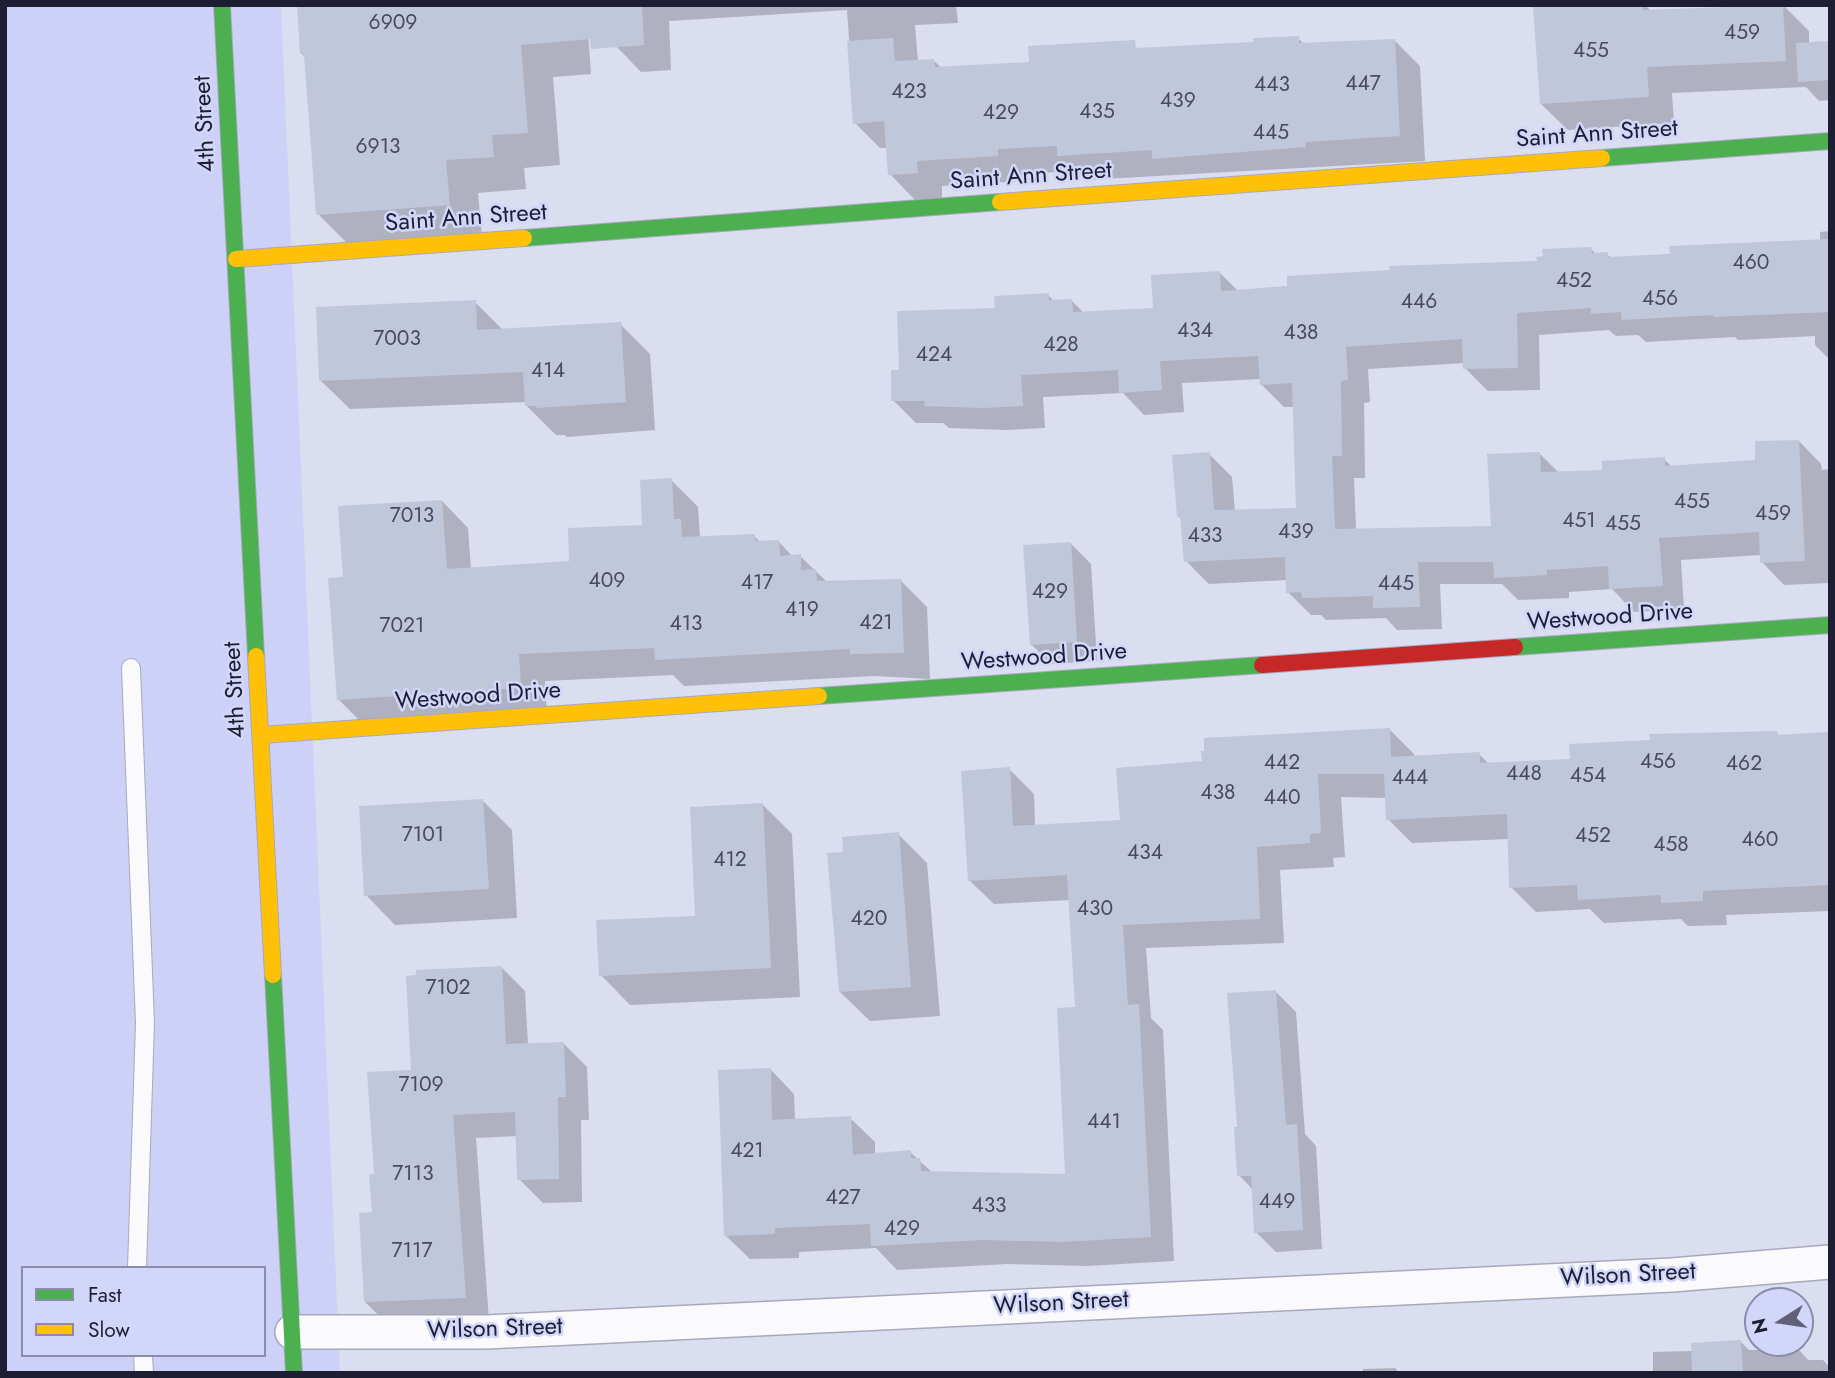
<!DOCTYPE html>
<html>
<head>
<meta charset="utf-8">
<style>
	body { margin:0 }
	#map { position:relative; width:1835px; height:1378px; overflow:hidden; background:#dbddf0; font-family:Jost,sans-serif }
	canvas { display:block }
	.frame { position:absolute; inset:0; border:7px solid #1d1e34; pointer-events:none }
	.legend { position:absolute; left:21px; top:1266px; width:245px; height:91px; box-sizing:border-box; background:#d2d6f9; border:2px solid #8a8caa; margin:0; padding:9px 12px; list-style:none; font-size:21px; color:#1d1e34 }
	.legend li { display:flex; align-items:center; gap:14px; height:35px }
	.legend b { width:35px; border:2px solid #8a8caa }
	.north { position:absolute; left:1744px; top:1287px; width:70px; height:70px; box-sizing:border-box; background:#d2d6f9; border:2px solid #8a8caa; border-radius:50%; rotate:258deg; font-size:19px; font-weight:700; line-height:28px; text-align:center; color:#1d1e34 }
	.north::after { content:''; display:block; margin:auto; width:24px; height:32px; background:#606176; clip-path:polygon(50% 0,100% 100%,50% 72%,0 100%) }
</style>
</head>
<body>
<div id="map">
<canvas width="1835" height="1378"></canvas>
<div class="frame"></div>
<ul class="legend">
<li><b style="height:9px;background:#4caf50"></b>Fast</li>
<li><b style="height:9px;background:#ffc107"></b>Slow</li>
</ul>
<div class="north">N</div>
</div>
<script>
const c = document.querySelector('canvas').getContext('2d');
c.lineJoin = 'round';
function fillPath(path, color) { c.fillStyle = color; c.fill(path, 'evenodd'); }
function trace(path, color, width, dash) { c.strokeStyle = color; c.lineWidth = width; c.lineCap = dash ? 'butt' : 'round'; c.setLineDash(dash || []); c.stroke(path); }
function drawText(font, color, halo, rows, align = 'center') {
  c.font = font + ' Jost,sans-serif'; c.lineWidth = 5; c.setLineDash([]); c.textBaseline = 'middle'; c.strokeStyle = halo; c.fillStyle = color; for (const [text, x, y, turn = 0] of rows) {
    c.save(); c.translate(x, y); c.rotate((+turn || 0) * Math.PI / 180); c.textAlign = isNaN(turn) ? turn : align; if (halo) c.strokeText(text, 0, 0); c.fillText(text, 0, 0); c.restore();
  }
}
const built = new Path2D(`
	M5,5H281L340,1373H5ZM23,1268H264V1355H23Z`);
const shadow = new Path2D(`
	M586,5L591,74L553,77L560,165L524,168L526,189L478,193L482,237L351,247L318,214L306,58L302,54Z
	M615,5H956L958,23L915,25L918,62L934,61L942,68L1030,64L1255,44L1298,38L1305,45L1395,41L1420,66L1425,161L1085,180L1075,171L1023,174V181L942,186V198L915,200L890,174L888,148H880L855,123L847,10L669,21L671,70L641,72L616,46Z
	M1593,5H1645L1651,11L1783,5L1809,31V44L1830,43V100L1819,101L1806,87L1672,93L1674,123L1568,130L1541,104Z
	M1830,231V360L1815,345V336L1738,340L1735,337L1646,342L1638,335L1616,336L1609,330L1539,335L1540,390L1488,391L1465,368V363L1368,369L1370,402L1364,403L1365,478H1354L1356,530L1493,527L1540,454L1559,473L1604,472L1664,459L1672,467L1757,462L1799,441L1821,464L1822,470L1830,469V583L1784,585L1762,562L1761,555L1681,560L1684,609L1634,612L1612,589L1569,592V598L1518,600L1502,584H1440L1442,629L1397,630L1386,618L1326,620L1321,615H1311L1288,592L1287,580L1209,584L1186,561L1182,520L1178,516L1209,454L1232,477L1235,512L1297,510L1295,407H1284L1262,385L1261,379L1182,383L1184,412L1144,415L1123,393L1043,397L1045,428L1006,430L949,428L943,423H916L893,400L901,372L997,309L1048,295L1055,302L1072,301L1084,313L1155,309L1219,272L1238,291L1539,262L1591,249L1596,254H1607L1612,259L1820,241V232Z
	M475,302L503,330L620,324L650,354L655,430L567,437L565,435H556L527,406L526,402L350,409L320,380Z
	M671,480L698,507L700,538L754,536L761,543L779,542L793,557L800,556L827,582L900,580L927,607L930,679L874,676L684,686L673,675L545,681L547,714L365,726L338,699L345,578L442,501L468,528L471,570L571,562L644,527Z
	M1071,544L1091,564L1097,661L1051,664L1031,644Z
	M1390,730L1414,754V757L1479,754L1489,764L1572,761L1777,733L1780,737L1830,734V911L1726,915L1727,925L1688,926L1681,919L1604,923L1590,909L1536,912L1511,887L1509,839L1412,843L1388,819L1387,798L1341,797L1345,857L1333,858L1334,867L1280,870L1284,943L1146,948L1151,1018L1163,1030L1174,1261L1087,1266L1007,1264L897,1270L876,1248L799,1252V1258L750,1259L725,1235L770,1069L794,1094L795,1120L850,1118L875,1142V1155L910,1152L933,1173L1067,1176L1077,1009L1070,900L994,904L969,880L1009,769L1034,794L1035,827L1122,821L1204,763Z
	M483,801L512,830L517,918L395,925L366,895Z
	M763,805L792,834L800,997L630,1005L601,975L697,918Z
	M898,834L927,863L940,1016L870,1021L840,992Z
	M502,968L525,991L528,1045L564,1044L587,1067L589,1120H581L582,1202L543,1203L519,1179L518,1136L476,1138L489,1321L389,1325L365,1302L376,1175L413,1072Z
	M1276,992L1296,1012L1305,1134L1316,1146L1322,1249L1276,1252L1256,1232L1254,1191L1239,1175Z
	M1741,1342L1749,1350H1799L1808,1360H1823L1830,1368V1373H1653V1352L1693,1351Z
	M1395,1368L1400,1373H1363V1369Z`);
const building = new Path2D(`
	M297,5H642L644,45L591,49L590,39L521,45L528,133L492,135L494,157L446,160L450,205L316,215L304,54H300Z
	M1564,5H1643V10L1783,5L1786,61L1647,67L1649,97L1540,104L1533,7Z
	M1299,36V43L1395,39L1400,136L1305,142L1306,147L1152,159V150L1057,156V146L998,149V156L917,161L918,173L888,175L884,121L853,124L847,41L893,38L895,61L934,59L935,67L1029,62L1028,46L1135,40L1136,48L1253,42V38Z
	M1830,41V80L1798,82L1796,43Z
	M1830,239V312L1713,317V315L1622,320L1621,312L1591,314V308L1517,313L1518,368L1463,369L1462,339L1346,347L1348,380L1341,381L1342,456H1332L1335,529L1491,526L1487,454L1540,452L1541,472L1602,470V461L1665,457V466L1755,460V441L1799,440L1805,561L1760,563L1759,532L1659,538L1663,586L1609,589L1608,566L1547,570V575L1494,578L1493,562H1418L1420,607L1373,608V596L1302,598L1301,592L1286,593L1285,557L1184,562L1180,517H1177L1172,455L1210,452L1214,510L1296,508L1292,383L1260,385L1258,356L1160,361L1162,390L1119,393L1118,370L1021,375L1023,406L983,408L924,406L925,401H891V370H899L897,311L995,308L994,296L1049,293V300L1072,299L1073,312L1153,308L1151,275L1220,271L1221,291L1287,286V276L1390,270L1389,266L1537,261L1536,257L1543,256L1542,249L1591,247L1592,253L1608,252V257L1670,254L1669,246Z
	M476,300L477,330L621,322L626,402L536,408V406H525L523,372L319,381L316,307Z
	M672,478L674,519H681L682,537L755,534V541L779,540L780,556L801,554V570L816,569L817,581L901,579L904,653L850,654V649L655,660L654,648L519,654L521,688L337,700L328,578L343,577L338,506L442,500L447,569L569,561L568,528L642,525L640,480Z
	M1071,542L1077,642L1030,645L1023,545Z
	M1390,728L1391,757L1480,752V763L1570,759L1569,744L1650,740L1649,734L1777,731V735L1830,732V885L1703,891V901L1661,903V895L1578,900L1577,885L1509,888L1507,814L1386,820L1384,774H1318L1321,833L1310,834V843L1257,847L1260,919L1123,925L1128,1005L1139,1004L1151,1237L1062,1242L982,1240L871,1246L870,1224L775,1228V1234L724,1236L718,1070L771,1068L772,1120L851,1116L853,1155L911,1150V1158H920L921,1171L1065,1174L1057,1008L1075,1007L1067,875L968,881L961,771L1010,767L1013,826L1120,820L1116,768L1202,761L1201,751H1204V738Z
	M483,799L489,889L364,896L359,806Z
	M763,803L771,968L599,976L596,920L695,916L690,807Z
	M899,832L911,987L839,992L827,853L843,852L842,837Z
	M502,966L506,1044L564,1042L566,1097H558L559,1179L517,1180L515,1112L453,1115L466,1298L364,1302L359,1213L372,1212L369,1174H374L367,1072L411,1070L406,976L416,975V970Z
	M1276,990L1286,1125L1297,1124L1303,1230L1254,1233L1251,1176H1237L1234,1127H1237L1227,993Z
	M1741,1340L1743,1373H1692L1691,1343Z`);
const lane = new Path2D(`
	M131,668L145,1023L137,1268
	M143,1355L144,1373`);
const street = new Path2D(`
	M292,1332H486L1672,1275L1830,1262`);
const fast = new Path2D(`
	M222,5L256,656
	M1602,158L1830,141
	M524,238L1000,202
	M1515,647L1830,625
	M819,696L1262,665
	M273,975L294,1373`);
const slow = new Path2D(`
	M1000,202L1602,158
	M236,259L524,238
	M256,656L273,975
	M261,735L819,696`);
const jam = new Path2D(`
	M1262,665L1515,647`);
const numberNames = [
	["6909",393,24],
	["459",1742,34],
	["455",1591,52],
	["447",1363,85],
	["443",1272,86],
	["423",909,93],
	["439",1178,102],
	["435",1097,113],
	["429",1001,114],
	["445",1271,134],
	["6913",378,148],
	["460",1751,264],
	["452",1574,282],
	["456",1660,300],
	["446",1419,303],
	["434",1195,332],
	["438",1301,334],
	["7003",397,340],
	["428",1061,346],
	["424",934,356],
	["414",548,372],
	["455",1692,503],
	["459",1773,515],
	["7013",412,517],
	["451",1579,522],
	["455",1623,525],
	["439",1296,533],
	["433",1205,537],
	["409",607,582],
	["417",757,584],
	["445",1396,585],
	["429",1050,593],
	["419",802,611],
	["421",876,624],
	["413",686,625],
	["7021",402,627],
	["456",1658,763],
	["442",1282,764],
	["462",1744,765],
	["448",1524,775],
	["454",1588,777],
	["444",1410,779],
	["438",1218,794],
	["440",1282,799],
	["7101",423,836],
	["452",1593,837],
	["460",1760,841],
	["458",1671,846],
	["434",1145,854],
	["412",730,861],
	["430",1095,910],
	["420",869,920],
	["7102",448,989],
	["7109",421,1086],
	["441",1104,1123],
	["421",747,1152],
	["7113",413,1175],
	["427",843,1199],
	["449",1277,1203],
	["433",989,1207],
	["429",902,1230],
	["7117",412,1252]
];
const streetNames = [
	["4th Street",206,124,-93],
	["Saint Ann Street",1597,135,-4],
	["Saint Ann Street",1031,177,-4],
	["Saint Ann Street",466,219,-4],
	["Westwood Drive",1610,618,-4],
	["Westwood Drive",1044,658,-4],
	["4th Street",236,690,-93],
	["Westwood Drive",478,697,-4],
	["Wilson Street",1628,1276,-3],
	["Wilson Street",1061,1304,-3],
	["Wilson Street",495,1330,-2]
];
fillPath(built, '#ced1f7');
fillPath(shadow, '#0003');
fillPath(building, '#c0c7da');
trace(lane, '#a7a9bb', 20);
trace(street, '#a7a9bb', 36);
trace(fast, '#a7a9bb', 18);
trace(slow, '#a7a9bb', 18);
trace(jam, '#a7a9bb', 18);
trace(lane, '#fafafd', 18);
trace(street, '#fafafd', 33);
trace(fast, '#4caf50', 16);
trace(slow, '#ffc107', 16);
trace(jam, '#c62828', 16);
drawText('21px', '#484a5f', null, numberNames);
drawText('24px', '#1d1e34', '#d2d6f9', streetNames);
</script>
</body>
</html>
